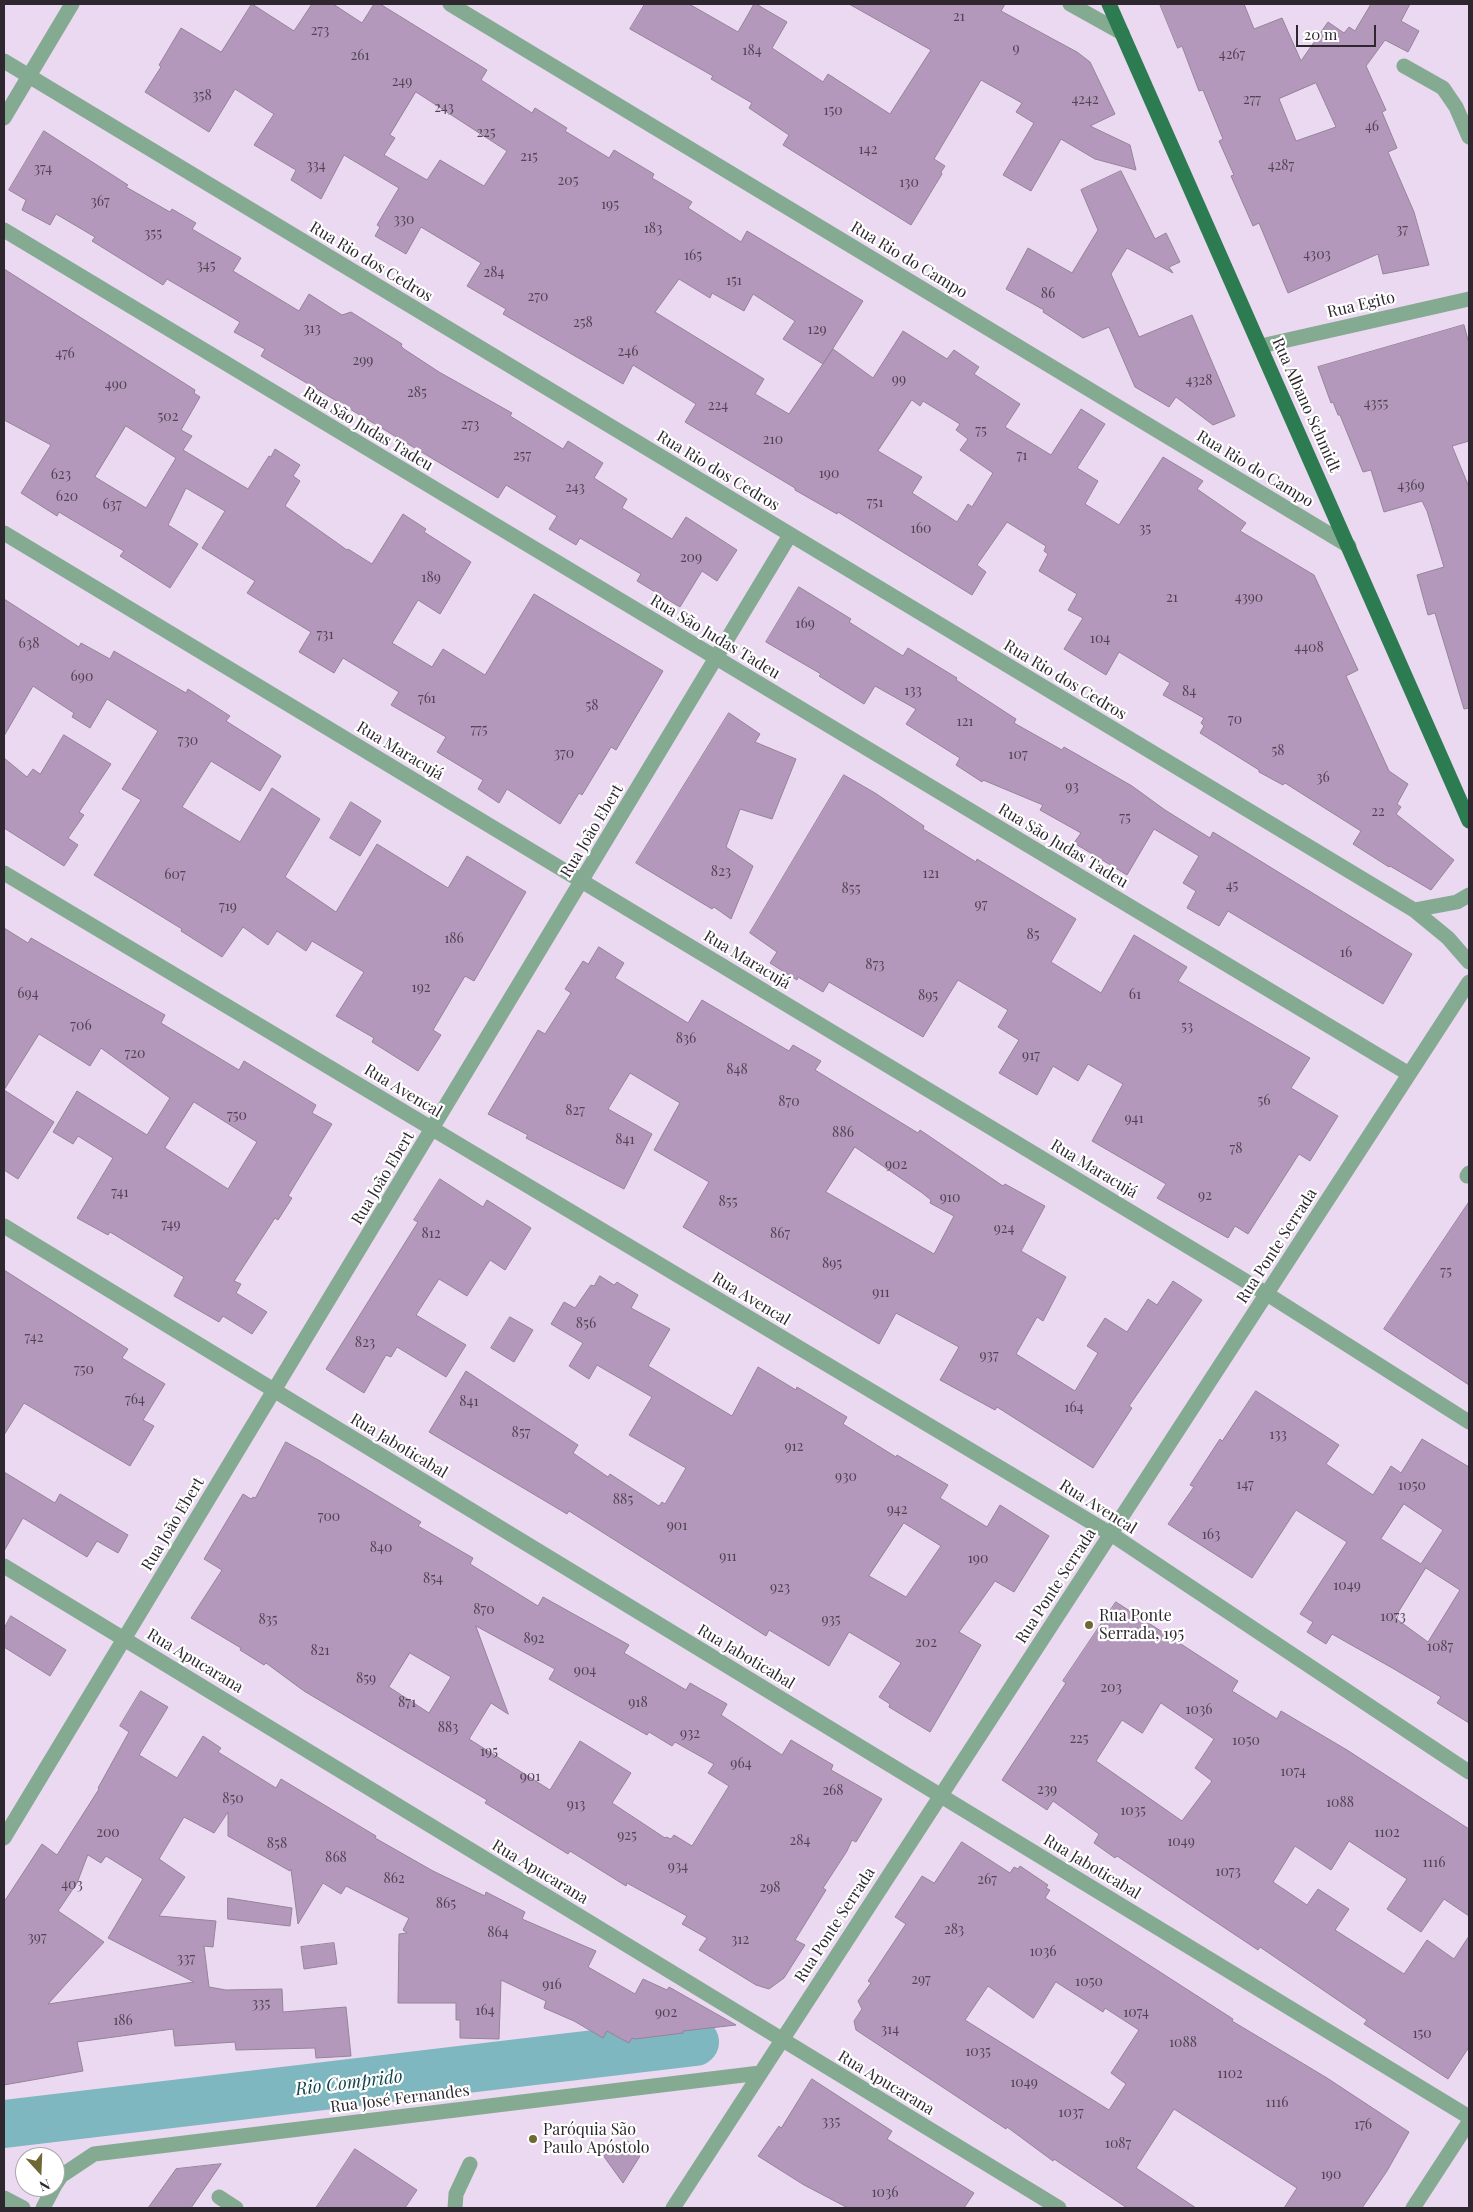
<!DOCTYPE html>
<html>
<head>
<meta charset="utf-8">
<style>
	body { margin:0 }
	#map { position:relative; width:1473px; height:2212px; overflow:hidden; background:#ebd8f1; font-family:"Playfair Display",serif }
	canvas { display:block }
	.frame { position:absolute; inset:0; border:5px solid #2e2730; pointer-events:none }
	.north { position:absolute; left:15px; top:2147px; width:50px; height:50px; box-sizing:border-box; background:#fff; border:1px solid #aba9ac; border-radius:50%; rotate:160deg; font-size:14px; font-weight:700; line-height:20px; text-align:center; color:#2e2730 }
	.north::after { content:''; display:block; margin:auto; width:18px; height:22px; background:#6f6734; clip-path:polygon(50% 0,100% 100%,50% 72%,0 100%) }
	.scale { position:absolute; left:1296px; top:25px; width:80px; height:22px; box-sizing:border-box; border:2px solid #2e2730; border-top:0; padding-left:6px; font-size:15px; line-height:18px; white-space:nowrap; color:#2e2730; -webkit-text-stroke:4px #fff; paint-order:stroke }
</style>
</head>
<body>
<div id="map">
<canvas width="1473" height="2212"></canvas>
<div class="frame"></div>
<div class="north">N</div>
<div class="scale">20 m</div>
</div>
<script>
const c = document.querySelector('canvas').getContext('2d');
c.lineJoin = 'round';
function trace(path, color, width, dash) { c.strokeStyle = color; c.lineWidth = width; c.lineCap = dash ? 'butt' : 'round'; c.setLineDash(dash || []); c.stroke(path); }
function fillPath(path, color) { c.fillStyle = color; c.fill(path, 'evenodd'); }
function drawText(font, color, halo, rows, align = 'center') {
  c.font = font + ' "Playfair Display",serif'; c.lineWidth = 4.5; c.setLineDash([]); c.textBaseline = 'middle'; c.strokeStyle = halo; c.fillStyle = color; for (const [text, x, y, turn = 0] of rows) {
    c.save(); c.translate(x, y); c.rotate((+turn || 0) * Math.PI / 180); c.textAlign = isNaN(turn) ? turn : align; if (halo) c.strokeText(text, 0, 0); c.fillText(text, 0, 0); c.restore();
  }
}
const river = new Path2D(`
	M4,2124L695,2042`);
const building = new Path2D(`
	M252,4L294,31L312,4H333L362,23L374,4H380L487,70L481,80L532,113L535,108L567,128L565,131L609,158L614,150L654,174L652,178L692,202L688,208L741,242L747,231L863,301L823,364L783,339L795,321L753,294L744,311L712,293L710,298L679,279L655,312L764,379L755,394L789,414L833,349L873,378L903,331L947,359L954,350L979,367L974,374L1020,404L1005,427L1051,455L1081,409L1105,424L1077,468L1098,481L1085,504L1119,525L1163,457L1203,481L1197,489L1246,523L1240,531L1314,575L1358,670L1346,676L1389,771L1408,784L1397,804L1401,807L1396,814L1454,860L1431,890L1390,866L1389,867L1353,844L1361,831L1285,783L1283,785L1259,772V770L1200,733L1204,726L1201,723L1204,718L1163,695L1170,683L1119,652L1106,675L1064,649L1083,618L1068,610L1077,594L1039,571L1048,554L1044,551L1046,546L1007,522L977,565L986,572L972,595L838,512L837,514L795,490V488L685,422L696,404L633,365L623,384L503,314L506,309L467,286L481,263L421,227L406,254L375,236L380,227L377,225L399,188L344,155L321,199L291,180L296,170L254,145L274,114L235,89L209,132L145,92L161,67L159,65L181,28L221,52ZM416,92L507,151L484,186L440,160L427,180L384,155L395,138L390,135ZM912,400L920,406L923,401L960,424L956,430L968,439L960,450L993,473L972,507L968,504L957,522L912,493L922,477L878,451Z
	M645,4H689L738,32L754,4H756L787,22L772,48L823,82L828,74L890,114L931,50L849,4H1005L1001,11L1077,52L1090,62L1115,114L1090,126L1130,145L1136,170L1095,159L1061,139L1031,191L1003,175L1034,123L1016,112L1022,103L981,80L934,159L945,166L941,172L942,174L911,225L783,145L789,135L749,108L752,103L711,79L713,76L630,29Z
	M1160,4H1244L1254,29L1282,18L1301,61L1328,22L1344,33L1349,27L1355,31L1371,4H1410L1401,21L1419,31L1408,52L1385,40L1366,66L1386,110L1382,112L1397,148L1388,152L1414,212L1429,265L1383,274L1378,254L1288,293L1259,223L1253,226L1231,176L1234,175L1219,141L1223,139L1203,90L1199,91L1182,46L1178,48ZM1316,83L1336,127L1296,141L1279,99Z
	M44,131L128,185L126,187L170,212L172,209L196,223L192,229L241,258L233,271L299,311L309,294L342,315L351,312L402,344L401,346L404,349L439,372L512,413L510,416L563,449L568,441L603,463L594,478L627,499L622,508L672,539L686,517L737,550L717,581L702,571L680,607L637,581L641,574L580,538L576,545L549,529L557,516L506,485L498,498L310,385L261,356L265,349L234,332L240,322L167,279L163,285L92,241L95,237L56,214L50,225L22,210L26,200L9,190Z
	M1121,171L1155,239L1166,233L1180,262L1169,267L1173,273L1127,248L1111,274L1139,337L1192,315L1235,416L1213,425L1176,397L1169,407L1135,387L1109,327L1083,338L1043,312L1044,310L1006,289L1028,248L1072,273L1098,230L1081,190Z
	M4,269L195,390L194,393L200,397L181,430L192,436L183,450L248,489L269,456L271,457L275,449L300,465L293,476L300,481L285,506L347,550L348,549L372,564L403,514L426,529L424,532L471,562L440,614L418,600L392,643L432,667L443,649L485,675L534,594L663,671L616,750L611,747L582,795L579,793L560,824L507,789L499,803L478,789L483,780L437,752L446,737L391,705L399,692L343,658L334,673L299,652L311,632L247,593L255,581L202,548L225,511L186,488L168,525L198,544L170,588L120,556L124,551L59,512L57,516L21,493L51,445L4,420ZM126,426L176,458L146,508L95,477Z
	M1464,325L1469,344V441L1452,446L1469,487V708L1464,709L1435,613L1428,615L1417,575L1444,567L1427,511L1422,501L1384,512L1371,470L1363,472L1340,415H1338L1333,402L1331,403L1318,367Z
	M799,587L851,619L849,622L903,656L908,648L957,678L956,680L1016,719L1014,723L1062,750L1064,747L1132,786L1165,810L1210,838L1213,832L1412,954L1383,1004L1228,911L1219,926L1187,908L1196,891L1183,883L1199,856L1154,829L1127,875L1074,843L1081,833L1040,810L1043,805L983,780L982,782L956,765L960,758L906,724L916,709L875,686L864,704L819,676L821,674L766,642Z
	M4,599L79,647L81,643L110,659L114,651L186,693L188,689L230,716L226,721L281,756L260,791L211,761L182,807L240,842L272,788L320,819L285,877L336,912L377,844L448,888L467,856L526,892L474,981L465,976L433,1030L441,1035L418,1071L372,1042L374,1038L336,1016L364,972L312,941L306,951L277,931L268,945L243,927L222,957L181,931L182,929L94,875L141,800L122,789L158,731L107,699L90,728L72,717L74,713L33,686L4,736Z
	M729,713L760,734L755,742L796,759L772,819L740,809L726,847L753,866L731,919L714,907L712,909L636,863Z
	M64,735L111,764L79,812L84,815L68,838L78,845L64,866L4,828V758L27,777L33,769L40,774Z
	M844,775L875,793L924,826L923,829L976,862L977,859L1076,919L1051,962L1101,993L1134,935L1187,967L1178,981L1310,1058L1291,1088L1338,1116L1310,1161L1299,1154L1248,1234L1235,1226L1228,1238L1157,1198L1166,1184L1092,1141L1123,1084L1088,1064L1078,1081L1053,1066L1037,1095L999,1073L1019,1040L998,1027L1008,1010L958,980L923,1037L829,982L823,992L798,977L797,980L770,963L777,952L750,933Z
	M351,802L381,821L360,856L330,838Z
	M4,928L28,943L31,938L165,1015L161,1023L239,1070L244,1061L316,1105L312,1113L332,1124L288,1196L292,1198L278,1220L275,1218L234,1281L241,1284L236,1293L267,1312L252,1334L223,1316L219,1322L174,1296L184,1277L110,1232L108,1235L77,1218L113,1158L78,1136L73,1144L53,1132L77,1091L147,1135L170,1098L101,1048L90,1066L39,1034L4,1090L54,1122L18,1179L4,1170ZM194,1102L257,1142L228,1189L165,1148Z
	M599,947L624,963L615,978L688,1023L702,1000L789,1051L793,1045L821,1061L815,1070L918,1133L920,1130L1003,1186L1005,1184L1045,1206L1021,1251L1066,1277L1043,1321L1037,1317L1016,1354L1075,1391L1098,1353L1087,1346L1105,1318L1127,1332L1148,1299L1157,1305L1173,1281L1202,1300L1129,1406L1132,1408L1093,1468L997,1407L995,1410L940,1380L959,1347L896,1313L879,1344L683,1227L709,1182L654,1150L680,1103L630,1073L608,1109L652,1134L624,1189L526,1138L528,1135L488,1114L538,1030L545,1034L571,993L565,989L583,961L588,964ZM855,1147L921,1192L931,1200L930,1203L954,1216L934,1254L826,1192Z
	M440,1179L483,1207L487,1200L531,1228L505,1270L490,1260L467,1296L439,1279L416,1315L466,1345L446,1377L397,1347L391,1357L386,1355L364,1393L326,1369L418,1222L414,1220Z
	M1469,1202V1385L1384,1329Z
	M4,1270L128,1349L122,1358L165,1384L143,1420L154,1426L130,1466L24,1403L4,1435Z
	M600,1276L614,1285L617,1282L638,1295L631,1308L670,1329L648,1366L732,1416L758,1367L796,1390L797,1387L847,1417L843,1424L896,1457L897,1455L948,1485L940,1498L987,1527L1000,1505L1049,1536L1014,1592L995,1581L959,1632L981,1645L930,1732L889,1707L890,1704L879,1697L901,1663L849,1632L829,1666L769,1630L766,1636L569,1511L567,1514L429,1432L466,1371L578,1445L573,1453L608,1477L610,1474L659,1506L662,1502L665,1504L686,1468L629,1435L652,1397L597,1365L589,1379L569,1366L583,1343L551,1324L564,1302L575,1308L591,1285L594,1286ZM904,1523L941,1546L906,1597L869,1576Z
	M510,1317L533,1330L514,1362L491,1348Z
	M1256,1391L1339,1445L1326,1464L1373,1495L1391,1466L1401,1473L1422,1439L1469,1467V1723L1437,1703L1441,1697L1394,1669L1332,1634L1326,1644L1307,1632L1313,1622L1300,1614L1347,1542L1296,1510L1252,1578L1168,1524L1194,1487L1190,1485L1220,1439L1222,1441ZM1404,1504L1443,1530L1421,1564L1381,1539ZM1426,1568L1460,1590L1428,1642L1395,1618Z
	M286,1442L320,1461L421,1522L418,1526L473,1558L470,1564L538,1606L543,1597L629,1645L624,1653L686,1690L690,1683L727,1704L721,1715L782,1755L791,1740L833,1765L831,1770L882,1799L856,1842L852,1840L847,1851L823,1888L826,1890L795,1940L805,1945L784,1978L769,1989L756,1985L699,1950L707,1938L682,1924L687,1916L627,1883L626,1886L570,1851L568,1854L485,1803L487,1800L304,1691L266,1663L264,1665L240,1650L241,1648L191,1618L222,1570L204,1559L243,1494L251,1499L253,1497L255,1498ZM476,1626L555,1669L549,1679L647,1735L649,1732L672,1746L675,1742L714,1764L708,1773L729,1786L692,1846L674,1835L671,1839L666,1837L665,1838L612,1803L631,1773L580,1741L550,1790L469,1739L491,1703L508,1714ZM410,1653L451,1677L429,1713L389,1687Z
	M4,1472L55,1503L60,1494L128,1535L118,1553L97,1541L87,1557L23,1518L4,1551Z
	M1116,1602L1238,1681L1232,1691L1277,1719L1281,1711L1347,1750L1469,1829V1916L1444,1899L1421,1932L1387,1909L1407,1879L1349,1841L1331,1870L1295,1846L1273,1882L1307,1905L1318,1889L1349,1909L1335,1930L1404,1974L1427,1940L1454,1959L1469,1936V2047L1448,2079L1364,2024L1367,2020L1260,1947L1258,1950L1117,1856L1115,1858L1094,1843L1099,1834L1053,1801L1047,1810L1002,1780L1066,1683L1063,1681ZM1161,1703L1214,1739L1195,1768L1212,1781L1182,1821L1096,1761L1122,1720L1142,1733Z
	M11,1616L66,1650L50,1676L4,1647V1629Z
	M141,1691L168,1707L139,1755L177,1778L203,1736L221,1748L218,1752L276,1788L281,1779L376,1836L375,1838L433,1871L485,1896L486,1892L525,1912L522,1919L596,1951L588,1967L635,1994L643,1979L667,1990L669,1987L736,2025L683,2031V2033L635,2039L632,2038L629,2043L607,2031L603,2038L574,2021L544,2008L546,2001L501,1980L499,2039L460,2038V2020H456V2003H398L399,1934L407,1933L403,1930L409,1918L346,1886L341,1894L323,1883L298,1924L291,1869L290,1871L228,1836V1812L214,1833L184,1817L159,1859L185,1877L159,1916L216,1921L213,1947L204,1946L209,1987L226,1990L282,1989L283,2012L346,2007L351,2056L316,2058L315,2048L236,2050L235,2042L175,2046L173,2029L77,2042L83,2071L4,2085V1902L42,1844L57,1855L99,1789L98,1788L129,1732L120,1726ZM88,1855L101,1863L106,1856L143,1879L108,1938L194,1982L48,2004L104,1942L58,1911L77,1883Z
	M962,1842L1010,1873L1014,1867L1018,1869L1020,1866L1048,1885L1046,1888L1050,1890L1045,1898L1233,2019L1232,2021L1327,2078L1409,2132L1387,2171L1362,2208H1284L1297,2188L1174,2109L1136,2168L1196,2208H1127L1054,2159L1053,2161L1007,2127L1006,2129L856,2030L854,2021L862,2009L858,2001L871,1983L868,1981L906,1924L895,1917L922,1876L934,1883ZM1056,1982L1103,2012L1105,2008L1139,2030L1111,2073L1126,2084L1109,2110L965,2020L988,1986L1033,2018Z
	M228,1898L292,1908L290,1926L228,1919Z
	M334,1943L337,1964L304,1969L301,1947Z
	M812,2079L892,2131L887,2139L974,2193L964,2208H848L804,2185L758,2156L779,2126L781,2128Z
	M628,2141L640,2156L623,2183L600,2151Z
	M355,2149L417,2190L405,2208H316Z
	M221,2164L191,2208H148L176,2169Z`);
const minor = new Path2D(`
	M450,4L1349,546
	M1070,4L1122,33
	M4,61L1414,910L1448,938L1469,962
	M1404,66L1443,88L1456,107L1469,137
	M4,118L72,4
	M4,230L1409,1074
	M1261,346L1469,299
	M4,533L1267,1294L1469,1422
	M4,873L1111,1534L1469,1772
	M1414,910L1457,902L1469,895
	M1467,1176L1469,1173
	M4,1226L1469,2117
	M4,1566L1059,2208
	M4,1838L790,535
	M55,2185L61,2176L94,2154L760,2073
	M219,2197L236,2208
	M4,2198L23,2208
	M43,2208L54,2187
	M455,2208L456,2194L470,2164
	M673,2208L1469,982
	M1413,2208L1469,2122`);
const major = new Path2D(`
	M1109,4L1469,821`);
const markers = [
	[1089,1625,5,"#6f6734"],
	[533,2139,5,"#6f6734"]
];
const numberNames = [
	["21",959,17],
	["273",320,31],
	["9",1016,49],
	["184",752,51],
	["4267",1232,55],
	["261",360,56],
	["249",402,82],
	["358",202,96],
	["4242",1085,100],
	["277",1252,100],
	["243",444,108],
	["150",833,111],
	["46",1372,127],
	["225",486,133],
	["142",868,150],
	["215",529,157],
	["334",316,166],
	["4287",1281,166],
	["374",43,169],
	["205",568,181],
	["130",909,183],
	["367",100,202],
	["195",610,205],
	["330",404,220],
	["183",653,229],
	["37",1402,230],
	["355",153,234],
	["4303",1317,255],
	["165",693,256],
	["345",206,266],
	["284",494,273],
	["151",734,281],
	["86",1048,294],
	["270",538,297],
	["258",583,323],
	["313",312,329],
	["129",817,330],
	["246",628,352],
	["476",65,354],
	["299",363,361],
	["99",899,380],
	["4328",1199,381],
	["490",116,385],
	["285",417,393],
	["4355",1376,404],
	["224",718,406],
	["502",168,417],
	["273",470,425],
	["75",981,431],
	["210",773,440],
	["257",522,456],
	["71",1022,456],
	["190",829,474],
	["623",61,475],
	["4369",1411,486],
	["243",575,488],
	["620",67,497],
	["751",875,503],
	["637",112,505],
	["160",921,529],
	["35",1145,529],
	["209",691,558],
	["189",431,578],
	["21",1172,598],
	["4390",1249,598],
	["169",805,624],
	["731",325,635],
	["104",1100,639],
	["638",29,644],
	["4408",1309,648],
	["690",82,677],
	["133",913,691],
	["84",1189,692],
	["761",427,699],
	["58",592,706],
	["70",1235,720],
	["121",965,722],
	["775",479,730],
	["730",188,741],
	["58",1278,751],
	["370",564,754],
	["107",1018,755],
	["36",1323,778],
	["93",1072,787],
	["22",1378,812],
	["75",1125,818],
	["823",721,872],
	["121",931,874],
	["607",175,875],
	["45",1232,886],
	["855",851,889],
	["97",981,905],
	["719",228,907],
	["85",1033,935],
	["186",454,939],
	["16",1346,953],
	["873",875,965],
	["192",421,988],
	["694",28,994],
	["61",1135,995],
	["895",928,996],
	["706",81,1026],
	["53",1187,1027],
	["836",686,1039],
	["720",135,1054],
	["917",1031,1056],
	["848",737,1070],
	["56",1264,1101],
	["870",789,1102],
	["827",575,1111],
	["750",237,1116],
	["941",1134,1119],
	["886",843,1133],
	["841",625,1140],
	["78",1236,1149],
	["902",896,1165],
	["741",120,1193],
	["92",1205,1196],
	["910",950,1198],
	["855",728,1202],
	["749",171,1225],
	["924",1004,1229],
	["812",431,1234],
	["867",780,1234],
	["895",832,1264],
	["75",1446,1272],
	["911",881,1293],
	["856",586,1324],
	["742",34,1338],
	["823",365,1343],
	["937",989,1356],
	["750",84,1370],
	["764",135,1400],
	["841",469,1402],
	["164",1074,1408],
	["857",521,1433],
	["133",1278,1435],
	["912",794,1447],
	["930",846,1477],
	["147",1245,1485],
	["1050",1412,1486],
	["885",623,1500],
	["942",897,1510],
	["700",329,1517],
	["901",677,1526],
	["163",1211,1535],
	["840",381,1548],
	["911",728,1557],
	["190",978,1559],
	["854",433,1579],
	["1049",1347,1586],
	["923",780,1588],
	["870",484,1610],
	["1073",1393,1617],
	["835",268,1620],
	["935",831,1620],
	["892",534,1639],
	["202",926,1643],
	["1087",1440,1647],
	["821",320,1651],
	["904",585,1671],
	["859",366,1679],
	["203",1111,1688],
	["871",407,1703],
	["918",638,1703],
	["1036",1199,1710],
	["883",448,1728],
	["932",690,1734],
	["225",1079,1739],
	["1050",1246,1741],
	["195",489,1752],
	["964",741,1764],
	["1074",1293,1772],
	["901",530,1777],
	["239",1047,1790],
	["268",833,1791],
	["850",233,1799],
	["1088",1340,1803],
	["913",576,1805],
	["1035",1133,1811],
	["200",108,1833],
	["1102",1387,1833],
	["925",627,1836],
	["284",800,1841],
	["1049",1181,1842],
	["858",277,1844],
	["868",336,1858],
	["1116",1434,1863],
	["934",678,1867],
	["1073",1228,1872],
	["862",394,1879],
	["267",987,1880],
	["403",72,1885],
	["298",770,1888],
	["865",446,1904],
	["283",954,1930],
	["864",498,1933],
	["397",37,1938],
	["312",740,1940],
	["1036",1043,1952],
	["337",186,1959],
	["297",921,1980],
	["1050",1089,1982],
	["916",552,1985],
	["335",261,2004],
	["164",485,2011],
	["902",666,2013],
	["1074",1136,2013],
	["186",123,2021],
	["314",890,2030],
	["150",1422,2034],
	["1088",1183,2043],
	["1035",978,2052],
	["1102",1230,2074],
	["1049",1024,2083],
	["1116",1277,2103],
	["1037",1071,2113],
	["335",831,2122],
	["176",1363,2125],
	["1087",1118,2144],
	["190",1331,2175],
	["1036",885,2193]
];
const streetNames = [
	["Rua Rio do Campo",909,260,31],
	["Rua Rio dos Cedros",371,262,31],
	["Rua Egito",1361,305,-13],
	["Rua Albano Schmidt",1306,405,66],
	["Rua São Judas Tadeu",368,429,31],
	["Rua Rio do Campo",1255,469,31],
	["Rua Rio dos Cedros",718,471,31],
	["Rua São Judas Tadeu",715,637,31],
	["Rua Rio dos Cedros",1065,680,31],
	["Rua Maracujá",400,751,31],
	["Rua João Ebert",592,831,-59],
	["Rua São Judas Tadeu",1063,846,31],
	["Rua Maracujá",747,960,31],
	["Rua Avencal",403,1091,31],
	["Rua Maracujá",1094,1169,31],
	["Rua João Ebert",383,1178,-59],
	["Rua Ponte Serrada",1277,1246,-57],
	["Rua Avencal",751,1299,31],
	["Rua Jaboticabal",399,1446,31],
	["Rua Avencal",1098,1507,32],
	["Rua João Ebert",173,1524,-59],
	["Rua Ponte Serrada",1056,1586,-57],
	["Rua Jaboticabal",746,1657,31],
	["Rua Apucarana",195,1661,31],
	["Rua Jaboticabal",1092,1867,31],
	["Rua Apucarana",540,1872,31],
	["Rua Ponte Serrada",835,1925,-57],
	["Rua Apucarana",886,2083,31],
	["Rua José Fernandes",400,2099,-7]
];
const poiNames = [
	["Rua Ponte",1099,1616],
	["Serrada, 195",1099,1634],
	["Paróquia São",543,2130],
	["Paulo Apóstolo",543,2148]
];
const waterNames = [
	["Rio Comprido",349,2083,-7]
];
trace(river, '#7eb7c0', 48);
fillPath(building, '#b498bc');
trace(building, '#95839a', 1);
trace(minor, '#85aa92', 15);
trace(major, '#2d7c51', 15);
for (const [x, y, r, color] of markers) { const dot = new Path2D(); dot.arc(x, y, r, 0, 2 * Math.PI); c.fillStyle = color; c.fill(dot); trace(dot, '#fff', 2); }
drawText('14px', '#504353', null, numberNames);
drawText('16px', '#2e2730', '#fff', streetNames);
drawText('16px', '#2e2730', '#fff', poiNames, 'left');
drawText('italic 18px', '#11454d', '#fff', waterNames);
</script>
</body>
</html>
